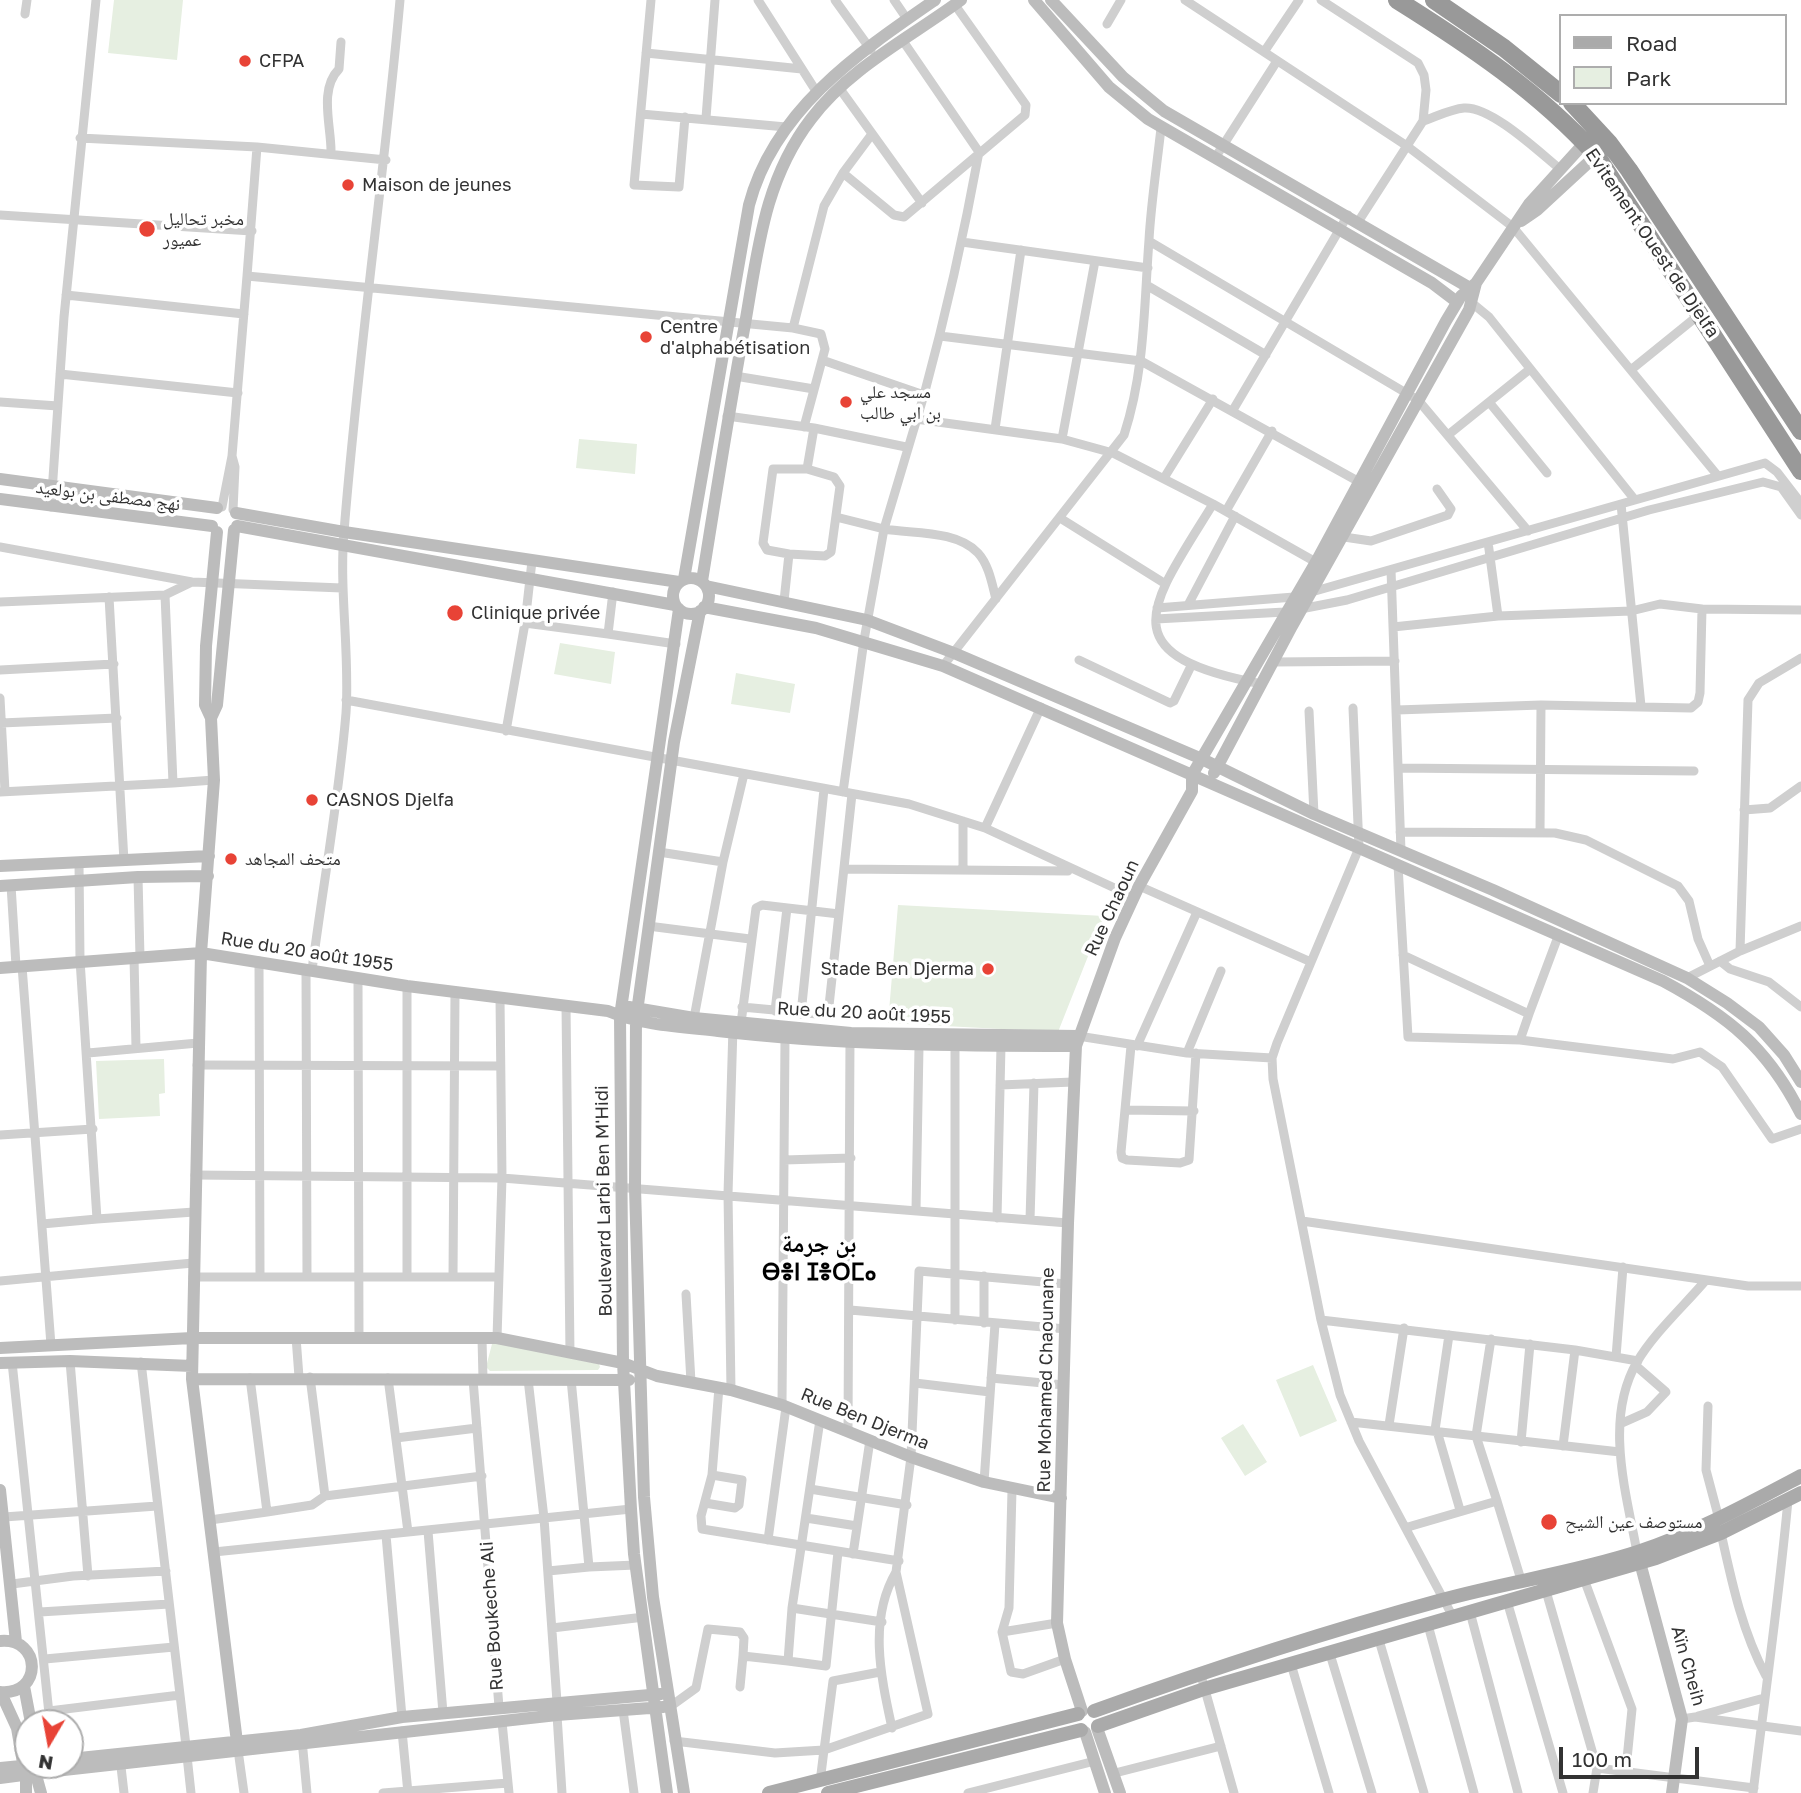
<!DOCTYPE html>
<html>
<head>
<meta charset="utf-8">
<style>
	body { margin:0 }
	#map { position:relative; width:1801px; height:1793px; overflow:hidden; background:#fff; font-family:"Golos Text",sans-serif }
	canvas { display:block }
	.legend { position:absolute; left:1559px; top:14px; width:228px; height:91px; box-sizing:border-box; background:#fff; border:2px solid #adadad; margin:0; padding:9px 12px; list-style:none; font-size:21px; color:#323232 }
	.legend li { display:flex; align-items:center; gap:14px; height:35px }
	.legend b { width:35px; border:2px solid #adadad }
	.north { position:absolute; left:14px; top:1709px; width:70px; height:70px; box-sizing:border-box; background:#fff; border:2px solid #adadad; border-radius:50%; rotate:190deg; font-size:19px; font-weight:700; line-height:28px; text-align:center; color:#323232 }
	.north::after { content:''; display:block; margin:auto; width:24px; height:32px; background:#e84336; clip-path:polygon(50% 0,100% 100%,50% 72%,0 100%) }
	.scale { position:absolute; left:1559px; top:1747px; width:140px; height:32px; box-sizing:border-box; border:4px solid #323232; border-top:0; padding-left:9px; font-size:21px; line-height:24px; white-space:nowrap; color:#323232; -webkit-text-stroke:5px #fff; paint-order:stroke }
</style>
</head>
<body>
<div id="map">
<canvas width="1801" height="1793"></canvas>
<ul class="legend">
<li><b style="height:9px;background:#aaa"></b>Road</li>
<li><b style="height:19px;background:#e6efe1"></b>Park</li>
</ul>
<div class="north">N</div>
<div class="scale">100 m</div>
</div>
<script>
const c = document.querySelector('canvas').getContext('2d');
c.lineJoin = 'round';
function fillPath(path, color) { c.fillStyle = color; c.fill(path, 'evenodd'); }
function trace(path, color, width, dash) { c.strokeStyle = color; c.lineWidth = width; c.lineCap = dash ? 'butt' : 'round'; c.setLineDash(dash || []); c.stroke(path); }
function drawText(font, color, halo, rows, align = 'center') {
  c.font = font + ' "Golos Text","Noto Naskh Arabic","Noto Sans Tifinagh",sans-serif'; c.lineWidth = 7; c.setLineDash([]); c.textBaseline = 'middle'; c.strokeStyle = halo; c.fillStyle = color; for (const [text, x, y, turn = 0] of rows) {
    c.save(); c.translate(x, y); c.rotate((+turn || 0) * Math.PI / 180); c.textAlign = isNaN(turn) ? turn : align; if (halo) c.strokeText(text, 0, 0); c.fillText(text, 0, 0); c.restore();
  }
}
const green = new Path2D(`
	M114,0H183L177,60L108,53Z
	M579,439L637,444L635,474L576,468Z
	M560,643L615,652L611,684L554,674Z
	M736,673L795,684L790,713L731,704Z
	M898,905L1104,916L1058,1032L888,1023Z
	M164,1059L165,1093L159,1094L160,1116L99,1119L96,1061Z
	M498,1343L599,1364L600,1367L598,1370L490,1371L486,1367L492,1344Z
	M1313,1365L1337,1421L1300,1437L1276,1380Z
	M1243,1424L1267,1462L1245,1476L1221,1438Z`);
const street = new Path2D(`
	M651,0L634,185L679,187L685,117
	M758,0L816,91
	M835,0L871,50
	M894,0L907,19
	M1185,0L1407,146L1513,227L1718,476
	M1321,0L1418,63L1424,75L1426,90L1423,121L1358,222
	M25,14L27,0
	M1107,24L1121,0
	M1264,52L1299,0
	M646,53L802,69
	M840,89L922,203
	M641,114L786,127
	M706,118L715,0
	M1423,121C1435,117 1451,109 1464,108C1491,106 1539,152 1560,169
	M80,138L257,147L386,160
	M331,154C332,128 318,90 339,69L341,42
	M1215,158L1277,61
	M843,173L894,215L904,217L1025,115L1026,105L955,5
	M0,215L252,231
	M1149,241L1418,400L1528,531
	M962,242L1148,268
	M247,276L257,147
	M1148,286L1266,355
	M66,295L244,314
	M1472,303L1489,317L1635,500
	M793,328L824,206L843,173L872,134
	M940,336L1141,361L1363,484
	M822,360L924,395C946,314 964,234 979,152L903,41
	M1632,369L1700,314
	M60,374L238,393
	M735,376L814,389
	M0,402L58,406
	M1489,402L1547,473
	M1233,410L1348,215
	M727,416L814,428L906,447
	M916,419L1062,439L1113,453L1213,504L1321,565
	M995,429L1021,250
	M1448,435L1530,369
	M1062,439L1095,261
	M232,456L235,467L233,510
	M807,469L814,428
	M1164,478L1213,399
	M1213,504C1150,606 1107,655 1262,684
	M1621,504L1641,706
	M51,507L64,317L96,0
	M222,507L232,456L247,276L793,328L821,334L825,349L804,427
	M1226,511L1272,431
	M836,517C852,521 868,525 884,529C914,534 956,530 978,553C989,565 992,584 996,599
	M1060,518L1164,583
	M1344,537L1371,541L1448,515L1451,509L1437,489
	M1488,542L1498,616
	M0,547L192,582L342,588
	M1391,570L1401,851
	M165,595L173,783L214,780
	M109,597L124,861
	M784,601L789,554L825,556L831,552L840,486L834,477L807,469H773L763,543L767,550L789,554
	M0,602L165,595L192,582
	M1188,605L1235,516
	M1157,608L1294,597L1765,463L1777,472L1801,503
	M1156,619L1285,612L1347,600L1649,510L1763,482L1781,487L1801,515
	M525,623L608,634L613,592
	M1393,627L1498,616L1631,611L1660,604L1702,609
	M608,634L676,644
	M1079,660L1170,703L1174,701L1191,666
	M1273,662L1395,661
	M943,666L1124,435C1145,371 1144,306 1149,240C1151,203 1157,165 1161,128
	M0,670L114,664
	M0,698L5,791
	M346,700L909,804L985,828L1134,897
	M1353,708L1359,848L1277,1043L1272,1058L1273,1079L1321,1320L1340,1395L1359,1441L1453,1617
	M1397,710L1541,705L1691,708L1698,702L1700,693L1702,609L1801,610
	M1309,711L1314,814
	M1,723L117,718
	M506,731L525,623L532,561
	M1399,768L1694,771
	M0,792L173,783
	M843,792L864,640L884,529L924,395
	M1744,810L1770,808L1801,786
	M985,828L1041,707
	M1400,832L1555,833L1586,840L1678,886L1689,901L1698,939L1710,966
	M1540,833L1541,705
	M659,852L723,862
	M79,863L80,960L97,1219L194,1212
	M1398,865L1408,1037L1520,1040L1673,1059L1700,1052L1722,1067L1772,1139L1801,1129
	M844,869L1068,871
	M963,870V821
	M138,877L140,957
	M11,885L16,966
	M1139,886L1311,962
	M648,926L750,939
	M1740,951L1748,700L1759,683L1801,658
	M1403,955L1529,1014L1520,1040
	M134,957L136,1048
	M259,961L260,1276
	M1720,961L1730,969L1769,982L1801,1007
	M22,966L51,1345
	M306,969L307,1276
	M312,970C323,885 339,798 346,713C350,653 339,592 344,532C358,354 384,178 400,0
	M1687,978L1740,951L1801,926
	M358,979L359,1336
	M407,986V1277
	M566,1006L570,1353
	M742,1007L828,1015L852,794
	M775,1011L787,908
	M801,1014L824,789
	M1529,1014L1559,934
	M694,1018L723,862L744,774
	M741,1023L756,908L762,905L839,914
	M1078,1036L1187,1053L1272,1058
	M1131,1046L1121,1152L1122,1158L1127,1160L1180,1163L1189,1160L1196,1053
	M1137,1046L1197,912
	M88,1053L198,1043
	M1187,1053L1221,971
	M197,1065L500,1066
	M1000,1085L1073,1082
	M1125,1110L1194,1111
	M0,1135L93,1129
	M784,1160L851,1158
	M195,1175L502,1178L1068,1223
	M916,1210L919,1047
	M997,1218L1001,1046
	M1030,1220L1034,1083
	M1302,1221L1748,1286H1801
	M42,1224L97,1219
	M193,1277H498
	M453,1277L455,992
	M0,1281L193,1263
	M686,1294L691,1382
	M850,1310L1066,1329
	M955,1320V1042
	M1321,1320L1575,1350L1638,1361
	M984,1323V1276
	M296,1337L299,1377
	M482,1338L483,1379
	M497,1338L502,1178L500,998
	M1491,1339L1476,1436L1497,1501
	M1616,1357L1623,1267
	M70,1361L88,1576
	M12,1362L50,1723
	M141,1362L186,1746
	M310,1377L325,1496L482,1476
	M250,1378L267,1512L312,1505L325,1496
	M388,1378L408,1532
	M991,1378L1064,1385
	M473,1379L499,1707
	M528,1379L544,1518L557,1702
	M571,1379L589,1567L636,1565
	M915,1383L990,1392
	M719,1387L712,1475L701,1516L702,1529L899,1561
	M731,1390L728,1194L733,1027
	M782,1405L785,1039
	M1708,1406L1706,1470L1719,1519
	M820,1420L792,1608L788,1661L826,1666L838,1552
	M1351,1422L1620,1452
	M1620,1424L1647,1412L1666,1392L1635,1365
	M1389,1425L1404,1328
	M848,1430L850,1038
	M1435,1430L1449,1335
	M1437,1431L1460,1510
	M396,1438L477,1428
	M1521,1442L1530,1344
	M1563,1446L1575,1350
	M984,1482L995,1324
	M810,1489L907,1505
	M1012,1490L1009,1608L1002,1632L1011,1672L1023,1674L1065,1659
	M705,1503L735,1508L739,1505L742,1480L712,1475
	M4,1517L157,1506
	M806,1518L857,1526
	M210,1520L267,1512
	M1408,1527L1497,1501L1522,1583
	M428,1531L443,1713
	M1721,1533C1732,1583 1742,1631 1766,1676
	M386,1535L402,1717
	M768,1540L786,1407
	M214,1552L631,1509
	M1637,1552C1626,1492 1604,1419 1637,1362C1654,1333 1684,1306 1706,1280
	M853,1554L870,1440
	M548,1571L589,1567
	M1584,1579L1632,1709L1626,1769
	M12,1584L73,1576L166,1571
	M1546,1591L1597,1768L1593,1793
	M1507,1601L1563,1793
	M792,1608L882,1622
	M40,1612L169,1604
	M1470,1612L1518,1793
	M1428,1625L1474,1793
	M552,1628L644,1617
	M1002,1632L1057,1623
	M1379,1640L1424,1793
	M1330,1654L1372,1793
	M45,1659L174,1647
	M1291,1664L1329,1793
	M1200,1672L1234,1793
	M740,1687L743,1656L788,1661
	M671,1706L696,1688L708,1629L740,1632L744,1638L743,1656
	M623,1710L634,1793
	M49,1711L180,1695
	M557,1715L562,1793
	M1698,1716L1764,1698
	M1682,1719L1695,1717L1801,1731
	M502,1722L509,1793
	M892,1728C881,1677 868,1620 896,1572
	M402,1731L408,1793
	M302,1740L307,1793
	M674,1741L775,1753L824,1750L833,1681L880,1672
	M238,1750L244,1793
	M187,1756L191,1793
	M120,1758L124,1793
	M1597,1768L1754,1788
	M1115,1773L1221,1746
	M820,1782L824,1750L928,1714L896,1572L911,1457L919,1271L1066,1284
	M383,1793L508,1783
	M968,1793L1095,1761
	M1753,1793C1765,1695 1779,1598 1788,1500`);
const secondary = new Path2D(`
	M1034,0L1109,87L1148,119L1432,283L1457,302
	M1051,0L1123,77L1164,111L1470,288
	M1521,221L1537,210L1602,150
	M0,479L217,508
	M0,499L212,526
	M236,513L344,532L679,582
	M237,526L675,605
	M217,532L206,646L205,705L211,718L214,780L201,953L192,1379L238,1750
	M673 596a18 18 0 1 1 36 0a18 18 0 1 1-36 0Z
	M684,579L749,205C774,110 858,53 935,0
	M702,581C716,495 729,410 745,324C758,250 764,180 811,119C849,68 911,37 961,0
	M706,586L867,620L954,653L1202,759L1314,814L1493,890L1687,978L1727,1003L1759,1027L1784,1055L1801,1082
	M704,607L816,628L943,666L1663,981C1728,1016 1767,1047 1801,1114
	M211,718L217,705L234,530
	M1214,773L1292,626L1469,310L1476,283
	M0,866L209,856
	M0,886L138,877L208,876
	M0,968L201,953L407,986L608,1011C641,1025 682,1027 718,1031C838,1045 956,1046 1076,1046
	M629,1007L694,1018L851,1033L1078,1036
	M0,1348L192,1338H497L623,1363L657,1376L731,1390L782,1405L911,1457L984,1482L1061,1498
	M0,1363L70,1361L192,1366
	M192,1379L629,1380
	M0,1490L16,1642
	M1638,1555L1682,1719L1672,1793
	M0,1641C42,1637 43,1696 0,1692
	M24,1686L31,1723
	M1,1693L17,1728L23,1763
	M1082,1711L1065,1659L1057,1623L1068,1223L1076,1046L1115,938L1139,886L1192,791V775L1316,562L1446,321L1461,296L1476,283L1529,204L1597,129
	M1097,1728L1120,1793
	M1085,1732L1105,1793
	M70,1759L301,1735L402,1717L661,1694
	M28,1760L21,1766L26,1777L36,1775L38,1765
	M0,1768L21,1766
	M37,1773L557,1715L663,1707
	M36,1775L41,1793
	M0,1778L23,1775
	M26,1793V1777
	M667,1793L634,1554L631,1509L623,1363L620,1016L679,609
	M684,1793L653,1597L644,1497L635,1188L636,1019L674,742L700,611`);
const primary = new Path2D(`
	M1094,1711C1208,1670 1324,1632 1442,1600C1507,1582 1574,1573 1638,1552C1695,1533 1748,1504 1801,1476
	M1098,1726L1204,1689L1656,1558L1721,1533L1801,1493
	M769,1793L1078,1714
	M828,1793L1081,1730`);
const highway = new Path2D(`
	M1397,0C1469,45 1539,92 1596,155L1801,471
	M1434,0L1504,48L1561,94
	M1572,103L1609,143L1629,170L1801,431`);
const markers = [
	[245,61,7,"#e84336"],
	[348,185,7,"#e84336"],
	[147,229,9,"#e84336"],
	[646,337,7,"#e84336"],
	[846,402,7,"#e84336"],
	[455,613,9,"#e84336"],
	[312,800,7,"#e84336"],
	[231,859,7,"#e84336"],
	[988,969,7,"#e84336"],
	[1549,1522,9,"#e84336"]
];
const poiNames = [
	["CFPA",259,61],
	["Maison de jeunes",362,185],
	["مخبر تحاليل",163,219],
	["عميور",163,240],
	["Centre",660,327],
	["d'alphabétisation",660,348],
	["مسجد علي",860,392],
	["بن ابي طالب",860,413],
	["Clinique privée",471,613],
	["CASNOS Djelfa",326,800],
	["متحف المجاهد",245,859],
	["Stade Ben Djerma",974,969,"right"],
	["مستوصف عين الشيح",1565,1522]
];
const streetNames = [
	["Evitement Ouest de Djelfa",1652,243,56],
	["نهج مصطفى بن بولعيد",108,496,7],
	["Rue Chaoun",1112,908,-65],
	["Rue du 20 août 1955",307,952,9],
	["Rue du 20 août 1955",864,1013,3],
	["Boulevard Larbi Ben M'Hidi",604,1201,-91],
	["Rue Mohamed Chaounane",1046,1380,-89],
	["Rue Ben Djerma",865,1419,22],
	["Rue Boukeche Ali",492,1616,-94],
	["Aïn Cheih",1688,1666,74]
];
const districtNames = [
	["بن جرمة",819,1244],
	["ⴱⴻⵏ ⵊⴻⵔⵎⴰ",819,1272]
];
fillPath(green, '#e6efe1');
trace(street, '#cfcfcf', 9);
trace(secondary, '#bcbcbc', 12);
trace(primary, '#aaa', 14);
trace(highway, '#999', 18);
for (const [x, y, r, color] of markers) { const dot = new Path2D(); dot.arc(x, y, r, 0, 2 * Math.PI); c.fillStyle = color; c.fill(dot); trace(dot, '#fff', 2.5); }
drawText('18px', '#323232', '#fff', poiNames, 'left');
drawText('18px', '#323232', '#fff', streetNames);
drawText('bold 24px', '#000', '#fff', districtNames);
</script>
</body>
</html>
